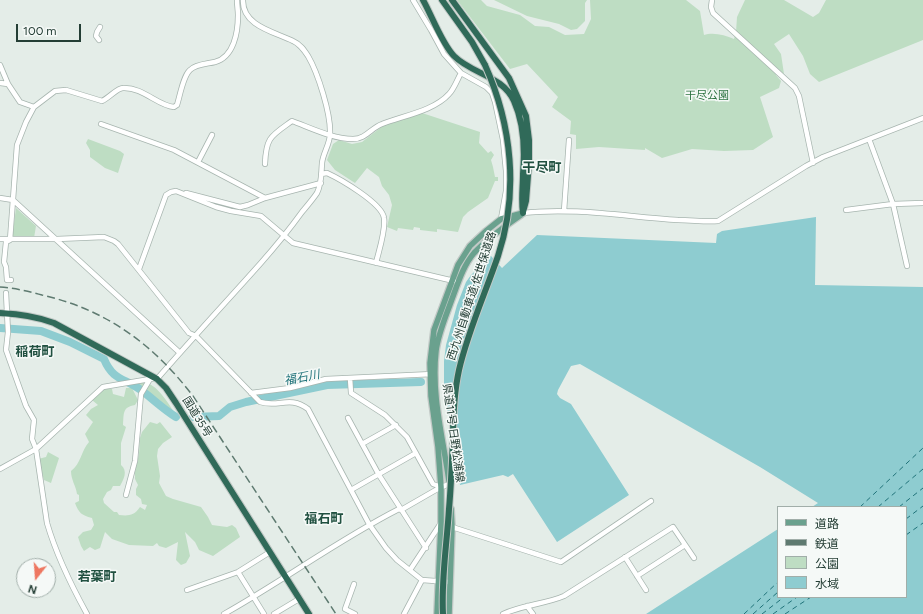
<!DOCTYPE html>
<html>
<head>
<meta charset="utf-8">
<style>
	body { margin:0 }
	#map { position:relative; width:923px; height:614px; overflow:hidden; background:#e4ede8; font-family:Figtree,"Noto Sans JP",sans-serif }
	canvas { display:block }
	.legend { position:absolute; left:777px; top:506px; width:130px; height:92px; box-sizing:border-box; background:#f5f9f7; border:1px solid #a1aea9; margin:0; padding:5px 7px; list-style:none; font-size:12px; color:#243e35 }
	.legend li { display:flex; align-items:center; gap:8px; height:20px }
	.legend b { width:20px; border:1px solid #a1aea9 }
	.north { position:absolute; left:16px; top:558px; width:40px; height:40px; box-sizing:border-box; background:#f5f9f7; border:1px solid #a1aea9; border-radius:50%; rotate:197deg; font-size:11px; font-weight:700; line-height:16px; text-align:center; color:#243e35 }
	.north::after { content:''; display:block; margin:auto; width:14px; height:18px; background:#ee7761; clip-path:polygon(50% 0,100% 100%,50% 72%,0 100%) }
	.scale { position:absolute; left:16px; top:24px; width:65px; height:18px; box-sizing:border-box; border:2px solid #243e35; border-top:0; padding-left:5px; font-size:12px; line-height:14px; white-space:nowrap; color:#243e35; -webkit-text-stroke:3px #f5f9f7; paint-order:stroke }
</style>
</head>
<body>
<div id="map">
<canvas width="923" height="614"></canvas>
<ul class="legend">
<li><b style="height:5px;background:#6aa18e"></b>道路</li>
<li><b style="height:5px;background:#5e7a70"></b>鉄道</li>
<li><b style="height:11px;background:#beddc3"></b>公園</li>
<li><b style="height:11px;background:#8eccd0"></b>水域</li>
</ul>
<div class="north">N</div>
<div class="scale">100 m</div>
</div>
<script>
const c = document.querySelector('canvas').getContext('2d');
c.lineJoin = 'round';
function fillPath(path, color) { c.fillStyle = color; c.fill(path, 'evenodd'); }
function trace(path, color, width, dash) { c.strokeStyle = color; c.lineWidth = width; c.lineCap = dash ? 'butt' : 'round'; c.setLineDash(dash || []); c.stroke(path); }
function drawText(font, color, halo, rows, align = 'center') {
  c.font = font + ' Figtree,"Noto Sans JP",sans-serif'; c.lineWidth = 3; c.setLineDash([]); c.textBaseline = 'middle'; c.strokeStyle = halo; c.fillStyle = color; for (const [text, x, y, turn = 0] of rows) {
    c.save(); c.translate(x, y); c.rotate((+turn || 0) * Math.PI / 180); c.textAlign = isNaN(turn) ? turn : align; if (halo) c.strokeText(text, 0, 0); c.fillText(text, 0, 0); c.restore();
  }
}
const green = new Path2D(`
	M457,0H481L487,6L520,15L535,26L549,27L565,35L584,34L591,19L590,0H686L700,11L704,35C713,32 725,35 734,39L736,32L737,17L745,0H784L813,17L819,13L826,0H923V40L819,82L810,74L803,56L789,34L774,44L781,54L784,74L774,66L776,75L781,81L779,88L760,97L773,137L753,150L724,151L692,149L662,158L645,148V150L599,147L576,149V135L570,134L571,121L552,107L558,97L527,64L510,69Z
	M494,0H587L585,3V21L577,29L571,30L559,24L527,16Z
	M422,113L480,132L479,143L488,153L491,151L494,155L491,160L493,167L495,177H498V181H495L488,198L468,212L463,217L458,232L437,229V232L420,230V228L414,227L413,230L398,228L397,231L387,227L392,205L389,195L382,186L379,177L367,168L355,183L335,170L327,160L333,144L339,140L352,144L362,142L384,125Z
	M88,139L120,151L124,154L118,173L105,168L90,157V150L86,143Z
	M16,208L36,226L34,238L12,239Z
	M137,383C140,383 143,383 146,383C158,385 170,406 176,415L175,416L136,384Z
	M126,388H132L138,400L135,405C122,407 124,414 123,425L126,427L121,443V465C128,471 124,479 120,486H113L111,490L107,492L103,499L104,503L114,512H117L119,515C128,516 134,516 140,507L145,510L147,505L142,504L141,499L136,495V489L138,485L135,479V472L139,454L140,438L142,432L150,422L157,424L160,422L172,437L163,443L158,449L157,456L160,476L159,483L166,496L173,499L201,507L208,517L212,525L227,527L232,525L236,528L240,537L213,556L199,550L195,542L185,532L190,556L186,563L181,565L176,560L178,542L166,548L159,546L157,543L153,546L129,545L112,539L105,532L100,548L95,550L90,547L84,551L81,546L78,537L83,532L91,530L94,525L92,518C81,515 79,513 75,503L79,501V495L77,494C76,486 71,480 71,471C81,464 81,451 89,442L85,434L93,422L86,415L91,409L98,405L92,400L95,396L104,389H112L113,394L124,397Z
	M48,452L59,458L51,483L44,480L38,459L46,457Z`);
const water = new Path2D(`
	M816,217L815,285L923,287V614H646L778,529V597H906V507H812L818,503L760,467L580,364L571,366L558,390L557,394L560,398L571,404L629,495L557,542L513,474L508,477L503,475L460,485L444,391V361L446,345L457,305L466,282L471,275L491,256L502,268L537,235L716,243L717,234L722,231Z`);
const river = new Path2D(`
	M0,328L41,331L70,342L104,359C113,381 125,378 141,390C153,399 163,409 176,417
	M193,417L219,416L230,407L246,402L327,385L421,382`);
const ferry = new Path2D(`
	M860,507L923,448
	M878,507L923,469
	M899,507L923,488
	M906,519L923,506
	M906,535L923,523
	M744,614L778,582
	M753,614L778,592
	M762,614L784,597
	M773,614L797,597
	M785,614L811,597`);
const minor = new Path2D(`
	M413,0L431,30L444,54L461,73L486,87L492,93L495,102L503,140L506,171V191L501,219
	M712,0L711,7L713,13L795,88L799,96L813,163
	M99,40L96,36L97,32L100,27
	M0,65L8,84L20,102L34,107
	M0,83L8,84
	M101,124L174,150L265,198
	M869,139L893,204L923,203
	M198,162L212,135
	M265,164C266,137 271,136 292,121C311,128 333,139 353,139C366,139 371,128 382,124C402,116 434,111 449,94C454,89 457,80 461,73
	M321,174L327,173C340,179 382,203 384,218C386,230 379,250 376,263
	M186,193L240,207L248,205L265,198L321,183
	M0,198L13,200L180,353
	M846,210L893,204L907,266
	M564,211L569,140
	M523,213C574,207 627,217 678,220C692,220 705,222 718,221L806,166L823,157L923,118
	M0,239H57L104,237L114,241L118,244L189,333L196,336L260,402C279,408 289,395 308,409L369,524L386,548L397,560L422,580L449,582
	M139,269L166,195L171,192L176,191L216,207L231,211L261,216L293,243L454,281
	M11,280H7L6,267L4,262L6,242L10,240L17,145L26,122L34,107L55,91L66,90L102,101C109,98 117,88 123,88C143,87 158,106 174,107L177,105C180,96 183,76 190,70C196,64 207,64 215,62C234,57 238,32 238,15C238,10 237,5 237,0
	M6,293L8,332L6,350L26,406L34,420L32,439L36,449L47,523C56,554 71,585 87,614
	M350,378L351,393L385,415L407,437L433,484L441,487L450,484
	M251,393L290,388L326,379L433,374
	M348,418L379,475L426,548
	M362,444L396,425
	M0,469L36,449L103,387L150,379H157C191,340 226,302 260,264C275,247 289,230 302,212C307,206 313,199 317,193C322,183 321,174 322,163C323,153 330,144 330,134C331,114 318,73 308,56C304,50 300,44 293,41C275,32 242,26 243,0
	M351,490L416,453
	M126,495L135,461L141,394L150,379
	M452,527L561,562L651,501
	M625,557L646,590
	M410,570L441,523
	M238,572L264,614
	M637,576L685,545
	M354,584L345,609L355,614
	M187,590L238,572L270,552
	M527,606L533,614
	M224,614C283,581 338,540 399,509L401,510L441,487
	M274,614L299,599
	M404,614L422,580
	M503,614C523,605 545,604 564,596L673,527L694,558`);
const major = new Path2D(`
	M449,481C443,438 431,395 436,351C438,334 446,316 452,299C458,283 463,266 474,253C488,238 505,226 521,215
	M437,614L441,523V487L438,447L431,396L430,363L434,330L458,265L470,246L486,231L501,219L523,213
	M449,614L452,527L451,509`);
const highway = new Path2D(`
	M423,0C432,16 442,44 454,56C472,74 503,76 514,101C524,123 525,150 523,174C523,187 521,200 523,213
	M442,0L472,42L485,65
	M452,0L509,78L526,116L529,140V163L526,201L523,212
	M0,313C19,314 36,316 54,323L157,379L166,388L176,403L309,614`);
const rail = new Path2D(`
	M0,287C14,288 28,291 42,295C107,310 153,344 193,396L336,614`);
const highwayBridge = new Path2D(`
	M443,614C441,579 447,543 449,509C451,486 452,462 453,439C453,416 454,393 459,370C468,331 485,294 498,256C519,193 512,125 485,65`);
const parkNames = [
	["干尽公園",707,96]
];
const streetNames = [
	["西九州自動車道;佐世保道路",472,296,-72],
	["国道35号",197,417,58],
	["県道11号 日野松浦線",453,433,82]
];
const waterNames = [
	["福石川",302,378,-11]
];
const quarterNames = [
	["干尽町",542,168],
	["稲荷町",35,352],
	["福石町",324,519],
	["若葉町",97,577]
];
fillPath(green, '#beddc3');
fillPath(water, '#8eccd0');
trace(river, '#8eccd0', 8);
trace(ferry, '#1f7279', 1, [5, 4]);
trace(minor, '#a7b5af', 6);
trace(major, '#c2c9c6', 8);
trace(highway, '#c2c9c6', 8);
trace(minor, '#fff', 4.5);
trace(major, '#6aa18e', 5.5);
trace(highway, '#306a59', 6);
trace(rail, '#5e7a70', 1.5, [8, 4]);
trace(highwayBridge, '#c2c9c6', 8, []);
trace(highwayBridge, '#306a59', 6);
drawText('11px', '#2f7443', '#f5f9f7', parkNames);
drawText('11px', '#243e35', '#f5f9f7', streetNames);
drawText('italic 12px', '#1f7279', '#f5f9f7', waterNames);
drawText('bold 13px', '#205040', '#f5f9f7', quarterNames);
</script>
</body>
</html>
